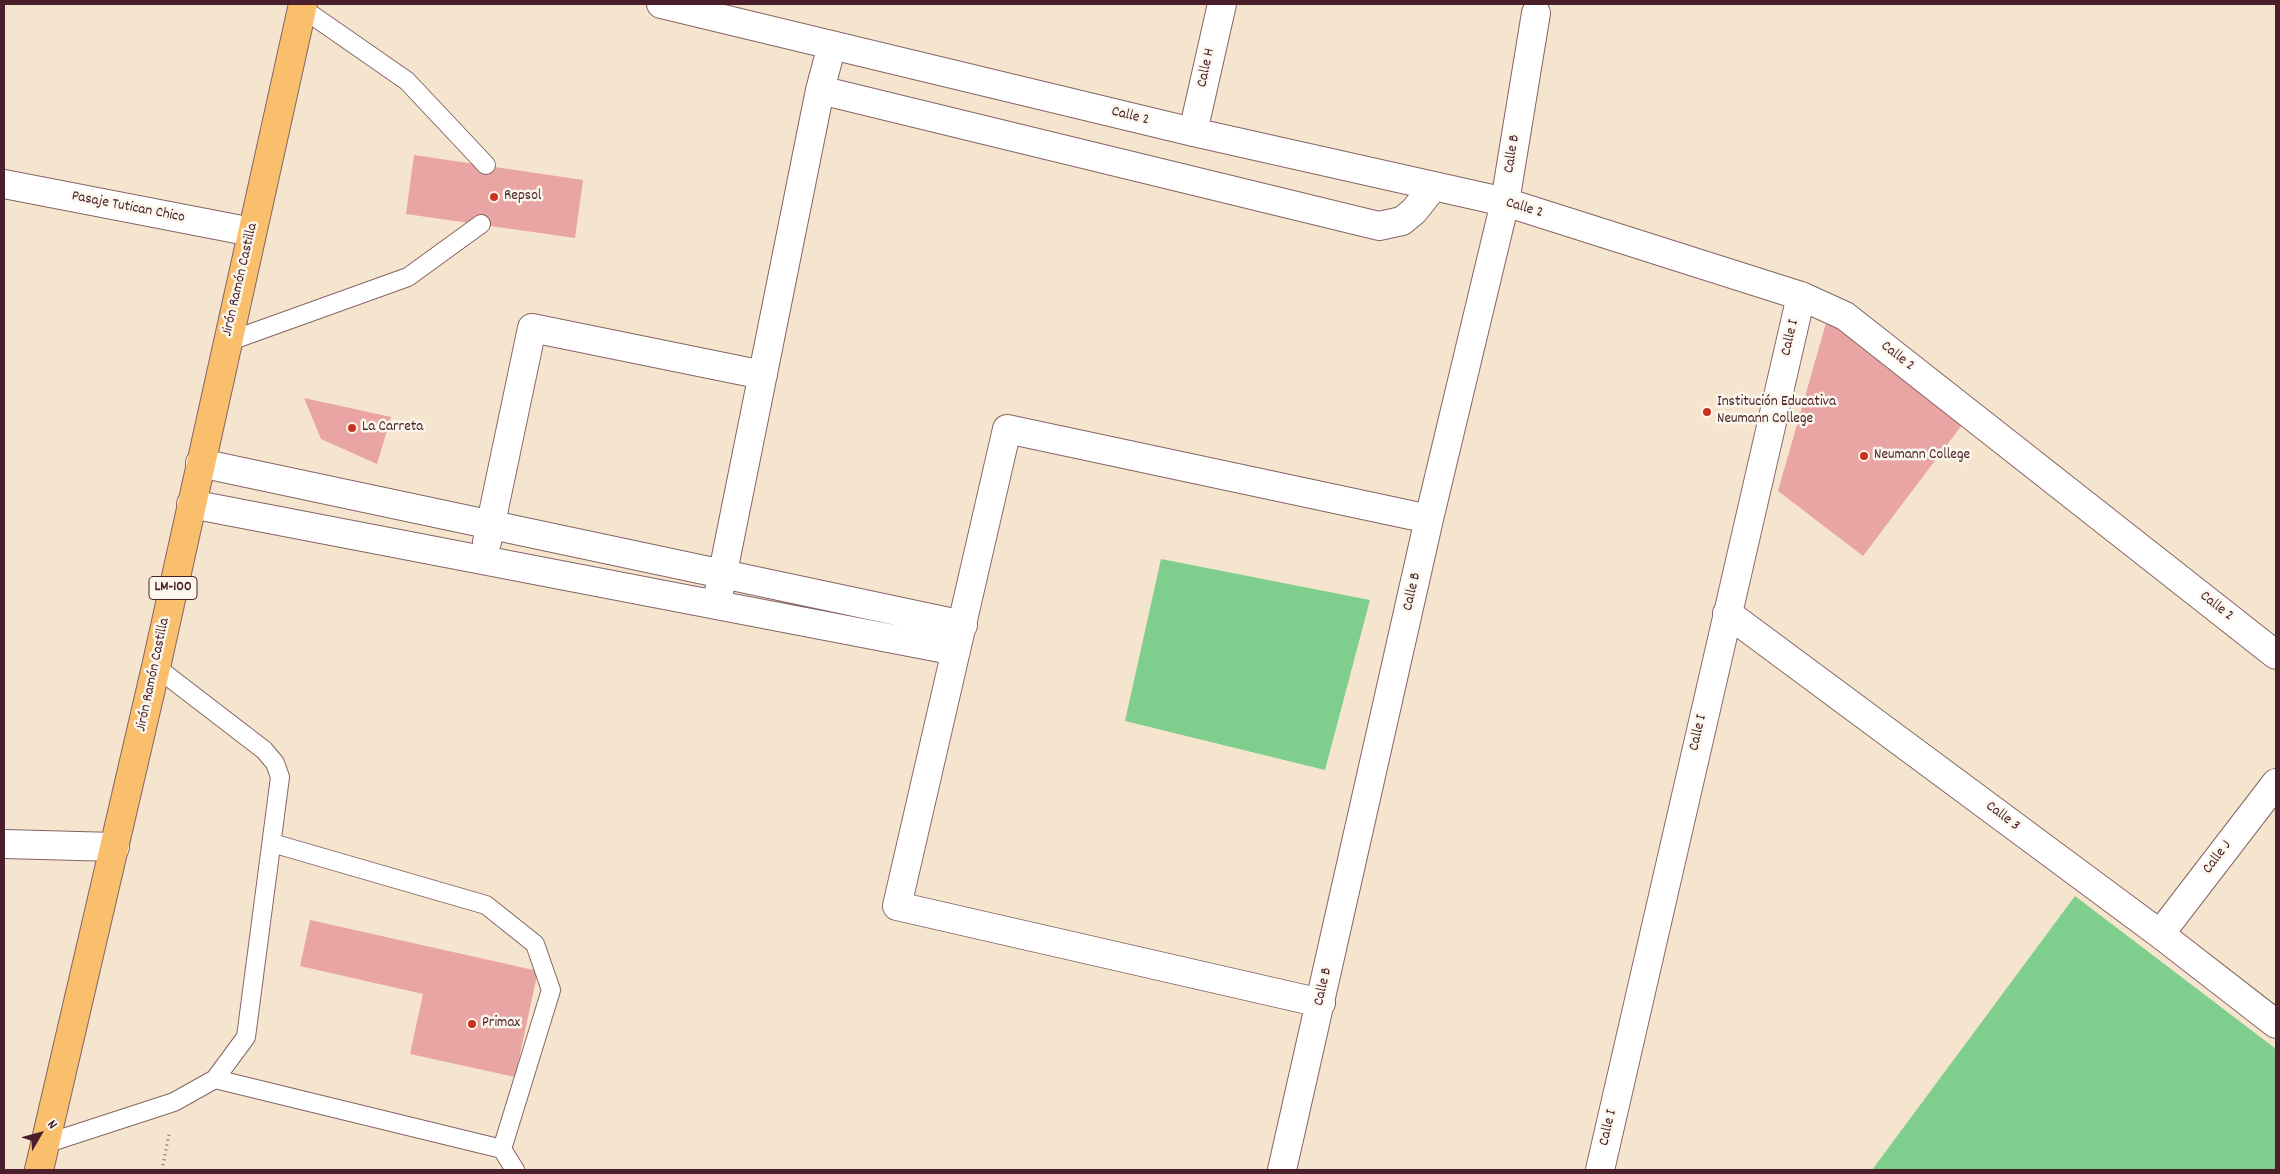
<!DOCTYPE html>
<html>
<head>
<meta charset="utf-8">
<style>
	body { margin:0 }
	#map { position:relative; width:2280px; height:1174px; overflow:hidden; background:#f5e5ce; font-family:Dekko,sans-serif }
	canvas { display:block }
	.frame { position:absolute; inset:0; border:5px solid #4a1f2b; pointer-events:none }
	.north { position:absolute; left:15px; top:1109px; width:50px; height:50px; -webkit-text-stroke:4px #fbf7ec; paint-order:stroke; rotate:52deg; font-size:14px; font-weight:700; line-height:20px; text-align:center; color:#4a1f2b }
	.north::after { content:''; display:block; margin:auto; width:18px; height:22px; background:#4a1f2b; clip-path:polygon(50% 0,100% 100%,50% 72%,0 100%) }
</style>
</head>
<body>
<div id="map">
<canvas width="2280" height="1174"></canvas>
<div class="frame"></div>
<div class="north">N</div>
</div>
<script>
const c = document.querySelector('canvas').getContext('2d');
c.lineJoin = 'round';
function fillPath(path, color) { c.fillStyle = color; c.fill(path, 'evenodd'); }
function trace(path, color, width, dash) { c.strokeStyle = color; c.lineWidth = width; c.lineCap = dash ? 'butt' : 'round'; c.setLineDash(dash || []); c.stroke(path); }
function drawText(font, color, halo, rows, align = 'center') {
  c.font = font + ' Dekko,sans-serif'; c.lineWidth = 5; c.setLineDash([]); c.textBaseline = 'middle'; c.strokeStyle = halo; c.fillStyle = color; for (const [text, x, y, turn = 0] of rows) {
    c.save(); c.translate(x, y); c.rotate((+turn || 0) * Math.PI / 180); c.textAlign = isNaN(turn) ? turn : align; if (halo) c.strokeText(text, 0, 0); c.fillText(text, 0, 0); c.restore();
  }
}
const green = new Path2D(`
	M1161,559L1370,600L1325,770L1125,721Z
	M2075,896L2276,1049V1170H1872Z`);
const building = new Path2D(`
	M414,155L583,180L575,238L406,214Z
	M1828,316L1965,421L1863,556L1778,491Z
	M304,398L391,417L377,464L321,439Z
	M310,920L538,971L515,1077L410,1054L423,994L300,966Z`);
const path = new Path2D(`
	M162,1170L169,1134`);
const lane = new Path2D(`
	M302,8L407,81L486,165
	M227,342L408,277L481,224
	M272,843L486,905L535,944L551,990L502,1149
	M215,1079L502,1149L515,1170
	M45,1144L174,1102L215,1079L246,1037L280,777L275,763L264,750L156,667`);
const street = new Path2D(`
	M661,4L1193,132L1505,202L1801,296L1845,316L2276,655
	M820,90L1379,226L1402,221L1414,211L1434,186
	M1193,132L1222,4
	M4,184L252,232
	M200,463L963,625
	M191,504L956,651
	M487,542L532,328L763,375
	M719,592L820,90L832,45
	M1727,613L2160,934L2276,1024
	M4,844L115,847
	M2160,934L2276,783
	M1321,1003L897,906L1007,429L1429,519
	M1282,1170L1429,519L1505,202L1536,13
	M1600,1170L1801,296`);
const primary = new Path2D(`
	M39,1170L156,667L303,4`);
const markers = [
	[494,197,5,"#c8321e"],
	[1707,412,5,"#c8321e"],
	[352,428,5,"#c8321e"],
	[1864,456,5,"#c8321e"],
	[472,1024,5,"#c8321e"]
];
const shields = [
	[173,588,48]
];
const shieldNames = [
	["LM-100",173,588]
];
const streetNames = [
	["Calle H",1207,68,-78],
	["Calle 2",1130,117,14],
	["Calle B",1513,154,-81],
	["Pasaje Tutican Chico",128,208,11],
	["Calle 2",1524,209,17],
	["Jirón Ramón Castilla",241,280,-77],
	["Calle I",1791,338,-77],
	["Calle 2",1897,357,38],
	["Calle B",1413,592,-77],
	["Calle 2",2216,607,38],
	["Jirón Ramón Castilla",154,675,-78],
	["Calle I",1699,733,-77],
	["Calle 3",2002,817,37],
	["Calle J",2218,858,-53],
	["Calle B",1324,987,-77],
	["Calle I",1609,1128,-77]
];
const poiNames = [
	["Repsol",504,197],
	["Institución Educativa",1717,403],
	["Neumann College",1717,420],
	["La Carreta",362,428],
	["Neumann College",1874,456],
	["Primax",482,1024]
];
fillPath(green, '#7fce8e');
fillPath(building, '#e9a5a3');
trace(lane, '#866464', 20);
trace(street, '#866464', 30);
trace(primary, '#866464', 30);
trace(path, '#866464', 3, [1, 4]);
trace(lane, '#fff', 18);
trace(street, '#fff', 28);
trace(primary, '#f9bf6d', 28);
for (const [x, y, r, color] of markers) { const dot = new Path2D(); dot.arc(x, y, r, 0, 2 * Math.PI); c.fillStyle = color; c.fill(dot); trace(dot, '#fbf7ec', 2); }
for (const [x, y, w] of shields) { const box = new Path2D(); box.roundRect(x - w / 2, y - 11.5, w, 23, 4); c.fillStyle = '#fbf7ec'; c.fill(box); trace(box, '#4a1f2b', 1); }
drawText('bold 14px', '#4a1f2b', null, shieldNames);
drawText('15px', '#4a1f2b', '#fbf7ec', streetNames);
drawText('15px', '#4a1f2b', '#fbf7ec', poiNames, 'left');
</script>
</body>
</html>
